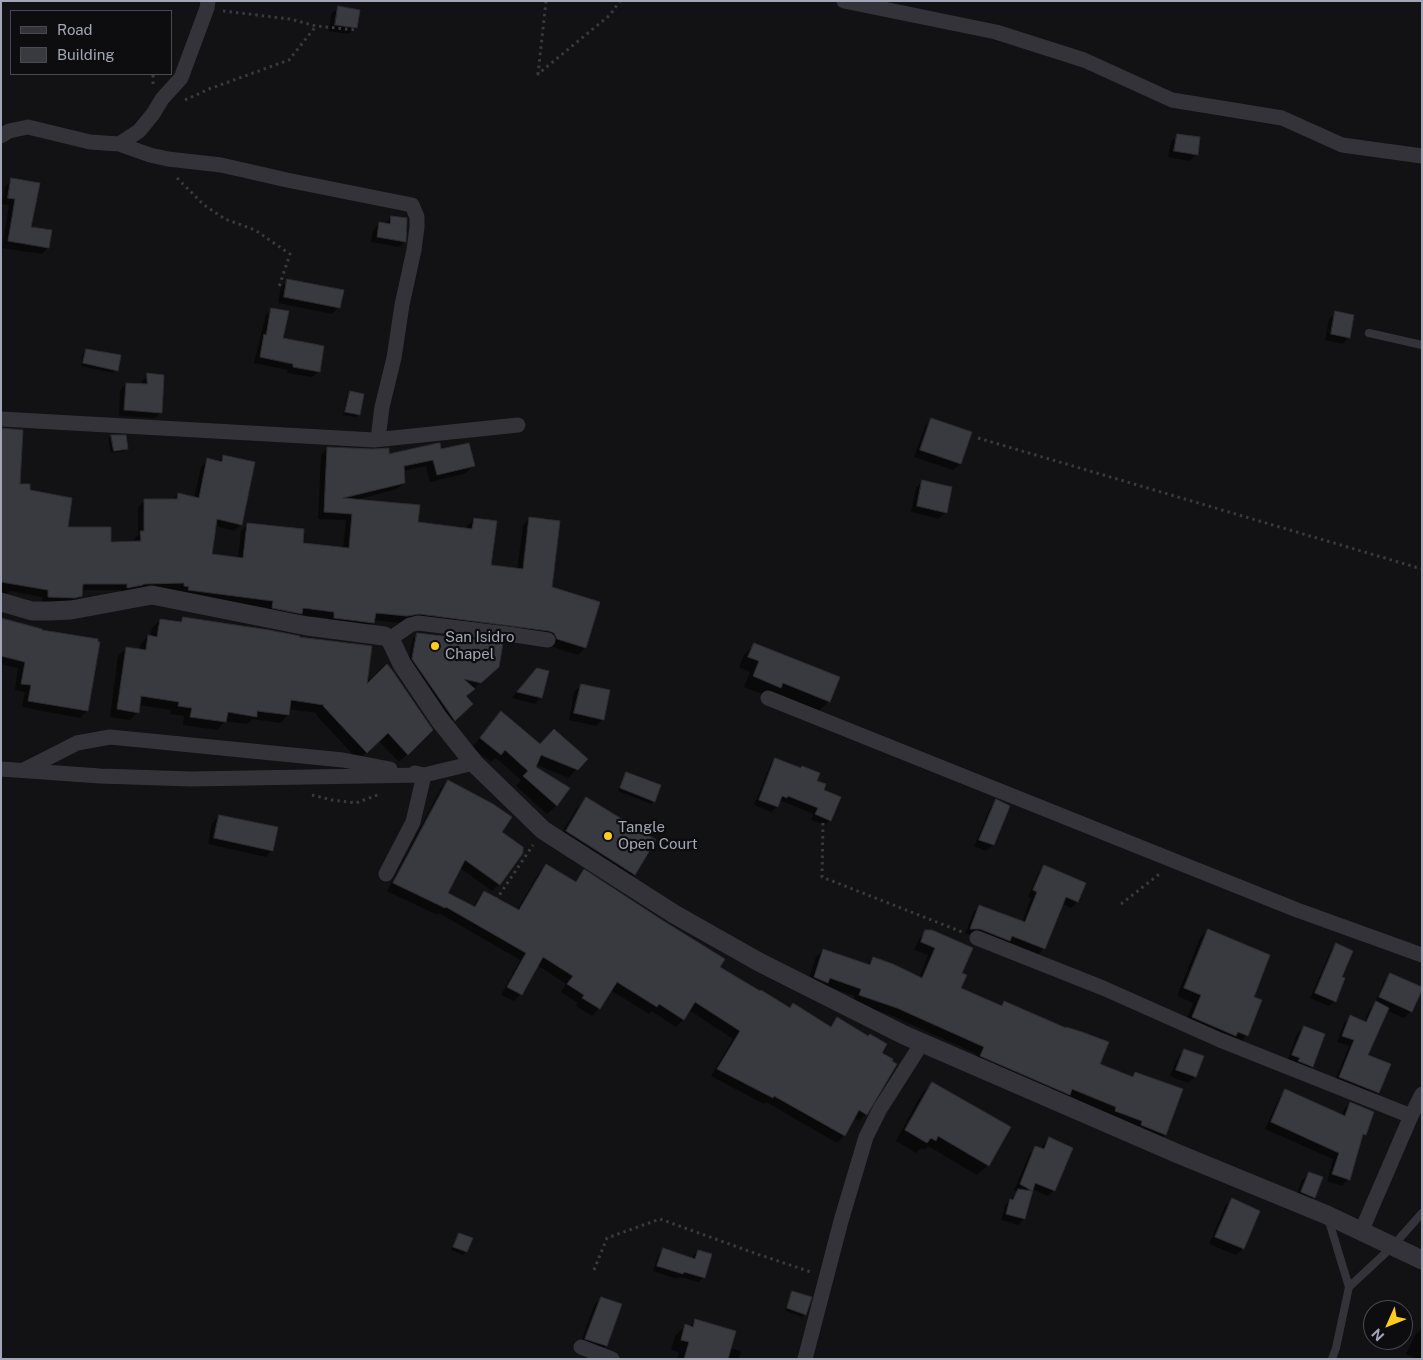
<!DOCTYPE html>
<html>
<head>
<meta charset="utf-8">
<style>
	body { margin:0 }
	#map { position:relative; width:1423px; height:1360px; overflow:hidden; background:#121214; font-family:"Public Sans",sans-serif }
	canvas { display:block }
	.frame { position:absolute; inset:0; border:2px solid #a2a6b6; pointer-events:none }
	.legend { position:absolute; left:10px; top:10px; width:162px; height:65px; box-sizing:border-box; background:#0d0d0f; border:1px solid #494a52; margin:0; padding:6px 9px; list-style:none; font-size:15px; color:#a2a6b6 }
	.legend li { display:flex; align-items:center; gap:10px; height:25px }
	.legend b { width:25px; border:1px solid #494a52 }
	.north { position:absolute; left:1363px; top:1300px; width:50px; height:50px; box-sizing:border-box; background:#0d0d0f; border:1px solid #494a52; border-radius:50%; rotate:226deg; font-size:14px; font-weight:700; line-height:20px; text-align:center; color:#a2a6b6 }
	.north::after { content:''; display:block; margin:auto; width:18px; height:22px; background:#ffcb1f; clip-path:polygon(50% 0,100% 100%,50% 72%,0 100%) }
</style>
</head>
<body>
<div id="map">
<canvas width="1423" height="1360"></canvas>
<div class="frame"></div>
<ul class="legend">
<li><b style="height:6px;background:#333339"></b>Road</li>
<li><b style="height:14px;background:#393a3f"></b>Building</li>
</ul>
<div class="north">N</div>
</div>
<script>
const c = document.querySelector('canvas').getContext('2d');
c.lineJoin = 'round';
function fillPath(path, color) { c.fillStyle = color; c.fill(path, 'evenodd'); }
function trace(path, color, width, dash) { c.strokeStyle = color; c.lineWidth = width; c.lineCap = dash ? 'butt' : 'round'; c.setLineDash(dash || []); c.stroke(path); }
function drawText(font, color, halo, rows, align = 'center') {
  c.font = font + ' "Public Sans",sans-serif'; c.lineWidth = 4.5; c.setLineDash([]); c.textBaseline = 'middle'; c.strokeStyle = halo; c.fillStyle = color; for (const [text, x, y, turn = 0] of rows) {
    c.save(); c.translate(x, y); c.rotate((+turn || 0) * Math.PI / 180); c.textAlign = isNaN(turn) ? turn : align; if (halo) c.strokeText(text, 0, 0); c.fillText(text, 0, 0); c.restore();
  }
}
const shadow = new Path2D(`
	M338,8L356,28L349,34L329,31L331,14Z
	M1177,135L1196,154L1190,161L1168,157L1171,142Z
	M12,179L30,228L48,248L42,254L2,248L9,205L2,204L5,186Z
	M391,217L404,242L399,247L371,242L373,230L379,224L385,225Z
	M288,280L339,307L332,314L278,303L281,287Z
	M272,309L282,339L318,372L312,377L287,373L288,370L254,363L266,315Z
	M1336,312L1349,337L1343,344L1325,340L1329,319Z
	M86,350L116,370L113,373L81,366L83,353Z
	M148,375L161,412L155,418L119,416L120,390L126,384L141,385L142,381Z
	M350,392L359,414L356,417L343,415L347,395Z
	M931,419L970,433L960,464L953,470L914,457L925,426Z
	M1,430L18,485L29,492L66,528L110,543H134V539L138,535V507L145,500H172L178,494L194,498L201,467L208,460L218,462L224,457L241,524L234,531L215,526L211,556L238,559L241,531L248,524L301,544L343,549L346,520L318,519L321,455L328,448L388,456L440,451L473,466L466,473L430,482L426,466L403,471L404,483L397,489L355,500L417,523L467,530V526L474,520L490,566L517,570L523,525L530,518L551,588L599,603L585,648L578,655L550,646L411,620L399,623L374,620L373,623L366,630L327,625L328,618L300,615L294,620L266,614L267,608L182,596L178,592V590H136L121,594V590H81V596L74,603L42,604V597L10,591L4,597L1,596Z
	M111,436L127,448L124,451L111,453L108,439Z
	M923,481L946,512L939,519L911,512L916,488Z
	M183,618L365,687L432,730L399,762L379,741L358,760L316,715V713L289,709L288,715L280,723L252,719L247,724L225,721L217,730L183,725L184,716L170,714L171,710L139,705L138,712L130,720L110,717L118,656L127,648L139,650L140,645L148,636L150,637L152,628L160,620L178,623Z
	M1,620L87,711L80,718L22,707L25,692L15,690L18,668L1,664Z
	M418,634L493,671L475,687L470,686L465,697L467,708L450,724L408,664L413,639Z
	M754,645L829,701L819,711L770,697L744,687L750,672L739,667L744,655Z
	M530,676L541,697L535,704L512,698Z
	M581,685L603,719L596,726L569,720L574,692Z
	M502,713L540,745L577,769L568,778L535,764L534,767L568,788L556,806L547,814L516,786L521,780L496,758L491,762L472,747Z
	M775,759L815,781L822,791L830,820L825,825L811,820L813,814L782,801L780,803L778,802L777,807L771,812L754,805L770,765Z
	M626,773L654,801L651,804L618,791L623,776Z
	M449,781L500,832L499,884L492,891L460,868L446,894L473,907L477,900L485,892L517,910L539,873L546,866L574,883L584,871L718,967L790,1009L829,1027L837,1019L880,1053L866,1114L859,1121L854,1118L844,1136L837,1143L766,1102L764,1104L711,1076L733,1039L689,1010L683,1020L676,1027L651,1011L649,1014L610,990L599,1008L592,1016L576,1006L578,1003L561,992L566,984L537,965L521,994L514,1001L501,995L520,960L439,913L437,915L387,891L441,788Z
	M586,799L654,841L634,875L623,885L556,842L576,809Z
	M996,801L993,845L986,851L974,846L990,808Z
	M219,816L272,850L266,857L208,844L212,823Z
	M1044,866L1077,902L1071,908L1062,904L1044,948L1038,955L974,935L965,934L973,913L979,906L1022,923L1031,898L1028,897L1038,873Z
	M1208,930L1252,998L1247,1035L1239,1044L1184,1026L1193,1003L1177,996L1200,938Z
	M926,931L960,973V988L1000,1007L1004,1003L1099,1065L1131,1078L1135,1074L1165,1135L1158,1142L974,1063L977,1054L890,1015L853,1002L855,996L824,985L807,984L816,957L823,950L867,965L873,958L919,978L928,955L914,950L919,939Z
	M1336,945L1340,977L1335,1001L1329,1006L1310,998L1331,950Z
	M1390,975L1411,1011L1404,1018L1386,1010L1366,1055L1378,1092L1372,1098L1334,1083L1349,1046L1337,1042L1344,1023L1351,1017L1364,1022L1370,1009L1374,1005L1384,981Z
	M1304,1027L1312,1066L1305,1073L1287,1062L1297,1034Z
	M1184,1050L1195,1077L1188,1083L1170,1076L1178,1057Z
	M932,1083L988,1165L977,1175L928,1146L925,1150L921,1148L916,1153L896,1141L922,1093Z
	M1286,1091L1342,1116L1344,1110L1350,1103L1365,1134L1361,1138L1348,1179L1342,1186L1327,1181L1333,1159L1265,1129L1279,1098Z
	M1049,1139L1054,1190L1048,1196L1032,1189L1024,1219L1018,1225L1001,1220L1005,1206L1017,1192L1014,1190L1030,1153L1036,1147L1041,1149L1043,1145Z
	M1309,1173L1314,1197L1307,1204L1295,1199L1302,1180Z
	M1232,1200L1259,1211L1243,1249L1236,1255L1209,1244L1225,1206Z
	M459,1234L471,1238L466,1252L463,1255L451,1250L456,1237Z
	M663,1249L692,1259L693,1256L698,1251L704,1277L699,1282L679,1277L677,1279L653,1271L658,1255Z
	M793,1292L805,1314L802,1317L785,1311L790,1295Z
	M601,1298L620,1305L606,1346L599,1352L580,1345L594,1305Z
	M696,1320L730,1348L741,1351L739,1359H677L679,1352L671,1350L675,1336L685,1326L689,1327Z
	M1422,1328V1359H1417L1406,1354L1415,1335Z`);
const building = new Path2D(`
	M338,6L360,10L357,28L335,25Z
	M1177,134L1200,137L1198,155L1174,151Z
	M11,178L40,183L31,227L52,230L49,248L8,241L15,199L8,198Z
	M391,216L407,218L406,242L377,237L379,222L390,224Z
	M287,279L344,290L340,308L284,297Z
	M271,308L289,311L283,338L324,346L320,372L293,367V364L260,357L264,334L266,335Z
	M1335,311L1354,315L1350,338L1331,334Z
	M86,349L121,355L118,371L83,363Z
	M147,373L164,375L162,413L124,410L126,383L147,384Z
	M350,391L364,394L360,415L345,412Z
	M931,418L972,432L961,464L920,450Z
	M1,428L23,430L20,484H30V490L72,498L68,527H111V542L141,541L140,531H144V499H177L178,493L199,498L207,458L222,462L223,455L255,462L242,525L217,519L212,554L243,558L247,523L304,529L303,543L349,548L352,514L324,512L327,447L373,449L389,448V454L438,443H440L441,449L469,443L475,466L437,475L433,460L404,466L405,483L343,498L420,505L418,522L472,529L474,518L497,521L491,565L523,569L529,517L560,521L552,587L600,602L586,648L557,639L554,633L549,631L419,614L407,616L376,613L374,623L334,618V612L303,608L302,614L272,608L273,601L188,590L189,587L184,586V583L143,584V585L127,588V584H83L82,596L75,598L48,597V590L1,582Z
	M111,435H126L128,449L114,451Z
	M922,480L952,487L947,513L917,506Z
	M183,617L269,630L300,636L299,637L372,646L367,684L387,664L392,670L433,730L408,755L388,733L367,753L323,706L324,705L291,700L289,715L257,711V717L228,712L226,722L190,717L192,708L178,706L179,702L141,696L139,713L117,709L126,647L146,650L148,635L157,637L160,619L181,622Z
	M1,618L42,629V630L98,639V642H100L88,711L28,701L31,685L21,684L25,662L1,656Z
	M417,633L503,643L499,667L481,683L464,679L475,689L466,696L473,704L455,721L412,659Z
	M754,643L840,677L830,702L783,683L781,688L753,676L759,661L748,657Z
	M537,668L549,671L542,698L517,692Z
	M581,684L610,690L604,720L574,713Z
	M501,711L540,744L554,729L588,759L578,770L541,755L536,767L570,788L557,806L523,776L528,771L505,750L501,755L480,738Z
	M775,758L801,768L802,766L820,773L817,781L826,784L824,790L841,797L831,821L815,814L818,808L788,796L787,798L782,796L778,807L759,800Z
	M626,772L661,785L655,802L620,788Z
	M448,780L493,804L512,817L502,832L523,847V853L500,885L465,860L448,893L475,907L484,891L519,910L546,864L576,882L584,869L662,920L725,959L720,967L760,991L761,990L790,1008L793,1003L831,1027L837,1017L868,1036L870,1034L887,1044L882,1053L893,1059L892,1061L897,1064L867,1115L859,1110L845,1136L774,1096L773,1098L717,1069L740,1031L695,1002L684,1020L659,1004L657,1007L617,982L600,1009L582,998L584,995L567,984L573,976L543,957L522,995L507,987L526,953L446,907L445,908L393,883Z
	M586,797L656,840L635,875L566,831Z
	M996,799L1010,806L994,845L979,840Z
	M219,815L278,827L273,851L214,838Z
	M1044,865L1086,883L1078,902L1066,897L1045,949L1012,936L1010,941L980,929H970L979,905L1025,922L1037,892L1033,890Z
	M1208,929L1270,955L1254,997L1262,1000L1248,1036L1238,1032L1236,1036L1192,1017L1201,995L1184,988Z
	M925,930H932L973,948L962,973L967,975L961,988L1002,1006L1004,1001L1066,1028V1027L1082,1032L1109,1042L1100,1064L1133,1077L1135,1072L1183,1089L1166,1135L1141,1125L1142,1121L1115,1111L1116,1107L1072,1089L1070,1095L980,1056L984,1047L897,1008L859,995L861,989L830,978L828,983L814,977L823,949L870,965L873,957L893,964L922,978L935,948L921,942Z
	M1336,943L1353,951L1342,977L1345,978L1336,1002L1315,993Z
	M1390,973L1422,987V990L1412,1012L1379,997Z
	M1376,1001L1389,1008L1368,1055L1391,1064L1379,1093L1339,1077L1354,1040L1342,1036L1350,1015L1366,1022Z
	M1304,1026L1325,1034L1313,1067L1298,1061L1300,1058L1292,1055Z
	M1184,1049L1204,1056L1196,1077L1176,1070Z
	M932,1082L1011,1127L989,1166L938,1136L936,1141L931,1138L927,1143L905,1130Z
	M1285,1089L1345,1116L1350,1102L1374,1112L1366,1135L1363,1134L1350,1180L1332,1174L1339,1153L1271,1122Z
	M1049,1137L1073,1148L1055,1191L1035,1183L1025,1219L1006,1214L1010,1199L1013,1200L1018,1189L1032,1191L1020,1184L1035,1146L1044,1149Z
	M1309,1172L1323,1177L1315,1198L1301,1192Z
	M1232,1198L1260,1211L1244,1249L1215,1237Z
	M459,1233L473,1238L467,1252L453,1247Z
	M663,1248L695,1259L698,1250L712,1254L705,1278L684,1272L683,1274L657,1266Z
	M792,1291L812,1297L806,1315L787,1308Z
	M601,1297L622,1304L607,1346L585,1339Z
	M695,1319L736,1331L728,1359H684L689,1342L681,1340L685,1324L693,1327Z`);
const path = new Path2D(`
	M546,1L538,74L610,15L620,1
	M223,11L290,19L316,26L356,30
	M153,84V74
	M185,100L209,89L289,60L316,26
	M177,178L204,205L225,219L255,230L290,254L279,287
	M978,438L1422,569
	M312,795L332,800L356,803L380,794
	M823,823L822,877L962,932
	M496,900L533,845
	M1121,904L1162,872
	M594,1270L607,1238L660,1219L757,1254L811,1272`);
const service = new Path2D(`
	M1369,333L1422,345
	M1328,1218L1349,1287L1336,1348L1332,1359
	M1349,1287L1392,1247L1422,1213`);
const minor = new Path2D(`
	M844,1L996,32L1084,60L1172,100L1282,118L1342,145L1422,156
	M1,136L9,131L28,127L90,142L119,144L139,131L153,114L162,99L181,78L207,8L208,1
	M119,144L150,155L168,159L221,165L287,180L412,205L417,217V227L414,250L402,305L394,358L382,407L379,431L378,436L374,440
	M1,419L374,440L518,425
	M390,639L410,625L418,623L508,634L548,640
	M768,698L1297,910L1422,955
	M1,769L100,776L191,779L424,775L413,822L386,874
	M24,770L77,743L110,737L343,760L390,769
	M415,773L424,775L474,763
	M977,938L1103,988L1220,1040L1411,1116
	M1361,1232L1411,1116L1422,1094
	M581,1347L612,1359
	M805,1359L841,1221L866,1137L880,1109L922,1043`);
const tertiary = new Path2D(`
	M1,602L32,611H50L71,610L152,595L307,626L384,636L390,639L402,664L439,719L474,763L543,830L674,914L759,962L904,1035L1176,1153L1327,1215L1422,1260`);
const markers = [
	[435,646,5,"#ffcb1f"],
	[608,836,5,"#ffcb1f"]
];
const poiNames = [
	["San Isidro",445,637],
	["Chapel",445,654],
	["Tangle",618,827],
	["Open Court",618,844]
];
fillPath(shadow, '#0007');
fillPath(building, '#393a3f');
trace(building, '#2c2c30', 1);
trace(path, '#393a40', 3, [2.5, 4]);
trace(service, '#333339', 8);
trace(minor, '#333339', 15);
trace(tertiary, '#333339', 19);
for (const [x, y, r, color] of markers) { const dot = new Path2D(); dot.arc(x, y, r, 0, 2 * Math.PI); c.fillStyle = color; c.fill(dot); trace(dot, '#0d0d0f', 2); }
drawText('15px', '#a2a6b6', '#0d0d0f', poiNames, 'left');
</script>
</body>
</html>
